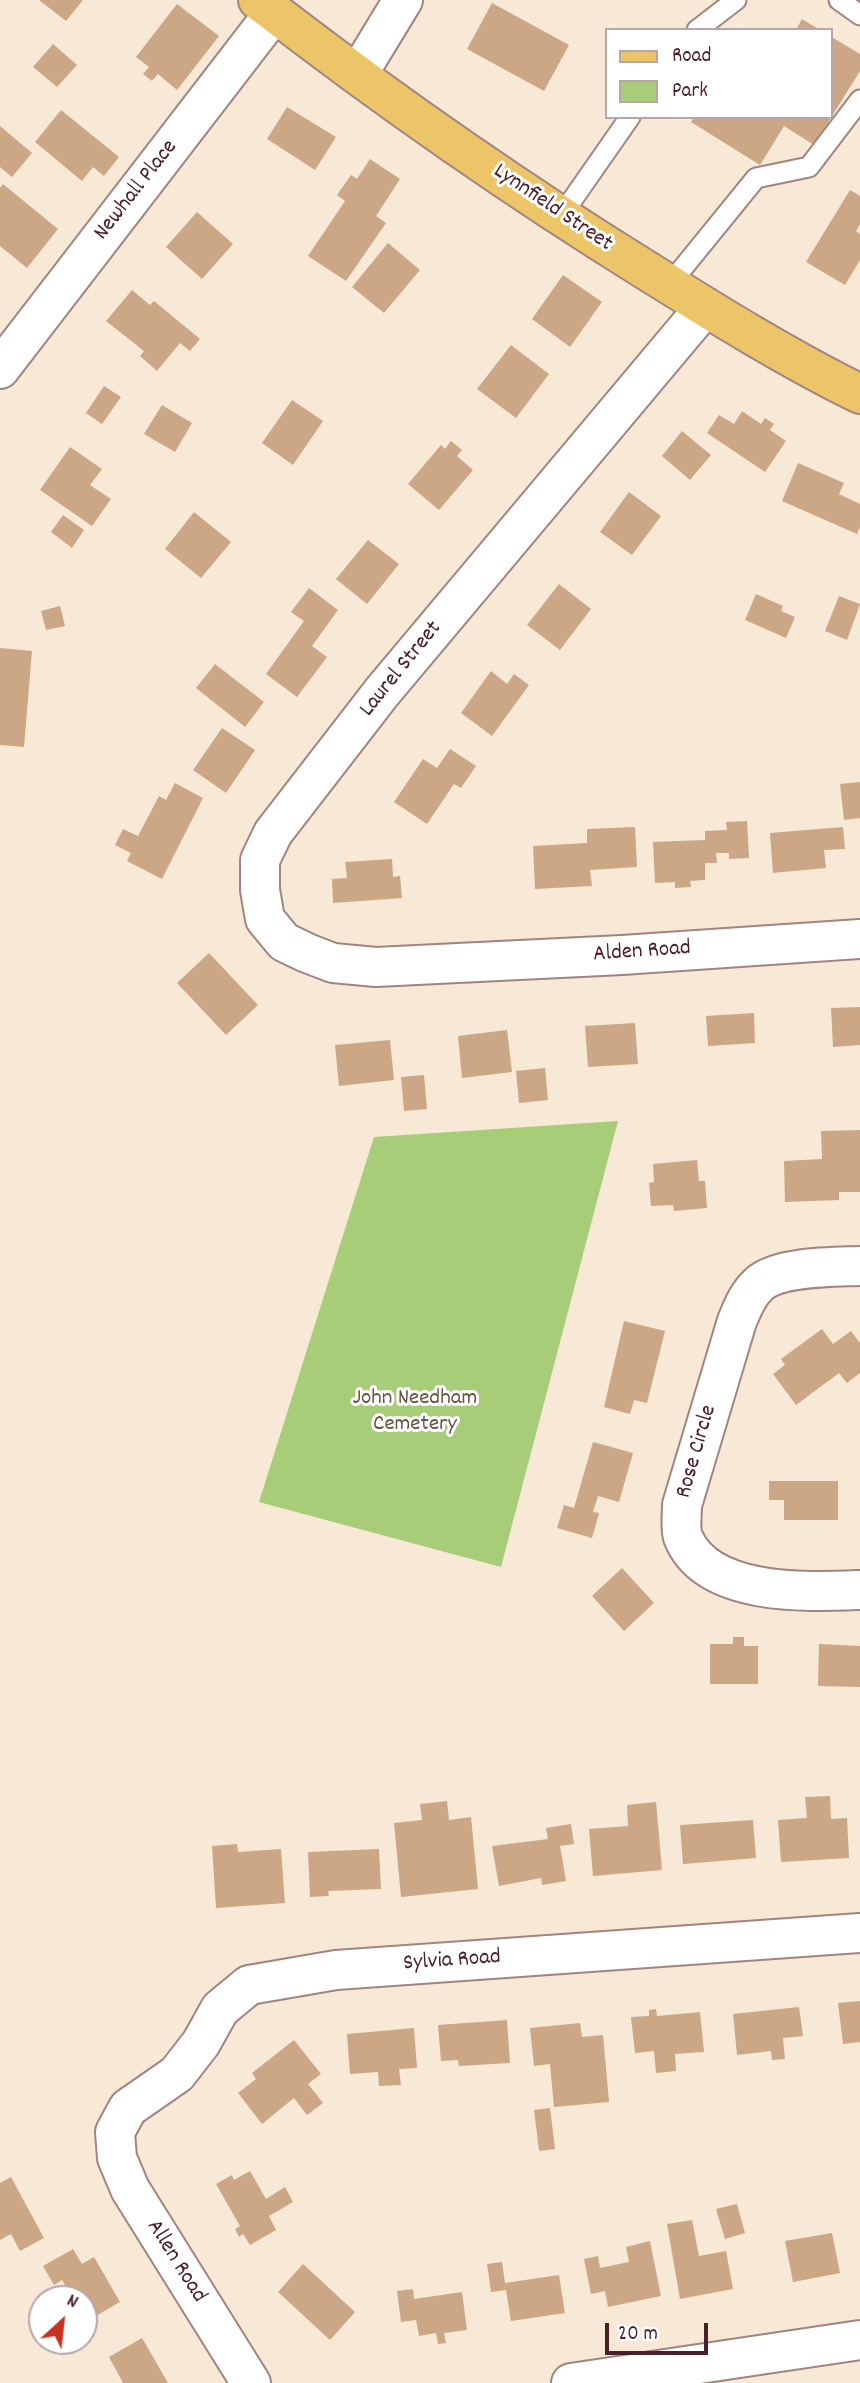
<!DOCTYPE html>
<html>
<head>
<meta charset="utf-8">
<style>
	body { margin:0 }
	#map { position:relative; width:860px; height:2383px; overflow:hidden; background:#f8e8d6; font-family:Dekko,sans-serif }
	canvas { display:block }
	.legend { position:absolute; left:605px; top:28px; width:228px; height:91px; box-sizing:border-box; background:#fff; border:2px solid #b7a5aa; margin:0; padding:9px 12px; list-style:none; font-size:21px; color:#4a1f2b }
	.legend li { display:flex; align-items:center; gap:14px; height:35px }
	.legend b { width:35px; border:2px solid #b7a5aa }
	.north { position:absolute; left:28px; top:2285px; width:70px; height:70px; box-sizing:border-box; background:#fff; border:2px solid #b7a5aa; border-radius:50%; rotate:27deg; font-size:19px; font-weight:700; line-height:28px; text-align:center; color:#4a1f2b }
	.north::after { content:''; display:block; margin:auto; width:24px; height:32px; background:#c8321e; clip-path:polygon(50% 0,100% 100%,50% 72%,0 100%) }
	.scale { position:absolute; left:605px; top:2323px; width:103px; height:32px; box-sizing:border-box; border:4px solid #4a1f2b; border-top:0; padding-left:9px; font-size:21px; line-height:24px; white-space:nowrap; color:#4a1f2b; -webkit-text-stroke:5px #fff; paint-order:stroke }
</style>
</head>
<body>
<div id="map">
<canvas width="860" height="2383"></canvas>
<ul class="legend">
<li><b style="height:9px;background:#edc569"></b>Road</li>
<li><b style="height:19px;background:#a7cd78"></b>Park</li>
</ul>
<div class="north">N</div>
<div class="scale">20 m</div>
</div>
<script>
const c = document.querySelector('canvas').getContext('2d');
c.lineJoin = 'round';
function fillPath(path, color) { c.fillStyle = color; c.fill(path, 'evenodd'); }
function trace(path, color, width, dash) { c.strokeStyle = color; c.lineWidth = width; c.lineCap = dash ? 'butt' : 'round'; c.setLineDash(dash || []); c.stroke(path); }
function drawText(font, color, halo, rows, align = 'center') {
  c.font = font + ' Dekko,sans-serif'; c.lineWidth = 6; c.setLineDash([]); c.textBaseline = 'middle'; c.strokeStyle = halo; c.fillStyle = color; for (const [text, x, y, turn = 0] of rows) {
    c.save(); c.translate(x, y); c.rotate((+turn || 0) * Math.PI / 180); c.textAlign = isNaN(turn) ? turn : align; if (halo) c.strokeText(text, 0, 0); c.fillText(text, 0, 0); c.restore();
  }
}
const green = new Path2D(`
	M618,1121L501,1567L259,1502L374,1137Z`);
const building = new Path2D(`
	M39,0H83L66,21Z
	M492,3L569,45L544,91L467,49Z
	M177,4L219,36L177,90L158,74L152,81L143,74L149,67L136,57Z
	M802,19L820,30H796Z
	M830,36L860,54V71L814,145L784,126L760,165L691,122L694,117H830Z
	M53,44L77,65L57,87L33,67Z
	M287,107L336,137L315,170L267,139Z
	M61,110L119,157L104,176L93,167L82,181L35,142Z
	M0,126L32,153L12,177L0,167Z
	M370,159L400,179L376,216L386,223L346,281L308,256L345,201L337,195L351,175L357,179Z
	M3,184L58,229L27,268L0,246V188Z
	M850,190L860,196V224L856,231L860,234V260L845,285L806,262Z
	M197,212L233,244L202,279L166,247Z
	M388,243L420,270L384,313L352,287Z
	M563,275L602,302L570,347L532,319Z
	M132,290L150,305L154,301L200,339L190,351L180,343L157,371L140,356L144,351L106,321Z
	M511,345L549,374L516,418L477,389Z
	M104,386L121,397L102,424L86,413Z
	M292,400L323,421L293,465L262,443Z
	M162,405L192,423L175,452L144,434Z
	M742,411L761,424L765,418L774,424L770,430L786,441L765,472L707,433L719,415L734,424Z
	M682,431L711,455L690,480L662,456Z
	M451,441L462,450L457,456L473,470L439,510L408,484L441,445L445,449Z
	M70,447L102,469L90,485L111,499L92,526L40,490Z
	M798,463L844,483L839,494L860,504V527L857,534L782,501Z
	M629,492L661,516L632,555L600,532Z
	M194,512L231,542L201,578L165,549Z
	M63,515L84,530L72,548L51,532Z
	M368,540L399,564L367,604L336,579Z
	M559,584L591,609L560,650L527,625Z
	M309,588L338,610L312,646L327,657L297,697L266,674L304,621L291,612Z
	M756,594L783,606L781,611L795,617L786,638L745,620Z
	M839,596L860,604L847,640L825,631Z
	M60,606L65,626L46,630L41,611Z
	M0,648L32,651L24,747L0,745Z
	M215,664L264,702L245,727L196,688Z
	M491,671L507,684L514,674L529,685L492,736L461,713Z
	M222,728L255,750L226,793L193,770Z
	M450,749L476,766L461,788L454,784L427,824L394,802L423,759L437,768Z
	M860,782V818L844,820L840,784Z
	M175,783L203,798L162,879L127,861L131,853L115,845L123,829L138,836L159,796L166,800Z
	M747,821L749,858L729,859V853H716L717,863H705V880L690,881L691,887L675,888V882L655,883L653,842L705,840V831L727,830L726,822Z
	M635,827L637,867L590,870L592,886L535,889L533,846L587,843V829Z
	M843,827L845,849L824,850L826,868L773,873L770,833Z
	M392,859L393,877L400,876L402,898L333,903L332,879L347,878L345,862Z
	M209,953L258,1005L226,1035L177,983Z
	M860,1007V1045L833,1047L831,1008Z
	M754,1013L755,1043L708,1046L706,1016Z
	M635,1023L638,1064L588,1067L585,1026Z
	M507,1030L512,1072L462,1078L458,1036Z
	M390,1040L394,1080L339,1086L335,1045Z
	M545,1068L548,1100L519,1103L516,1071Z
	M424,1075L427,1109L404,1111L401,1077Z
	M860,1130V1192H839V1200L785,1202L784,1161L822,1159L821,1131Z
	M697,1160L699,1181H705L707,1208L674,1211L673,1205L651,1206L649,1183L654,1182L653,1164Z
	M624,1321L665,1331L647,1403L634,1400L630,1414L604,1407Z
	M822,1329L833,1344L851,1331L860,1343V1373L847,1383L839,1373L796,1405L773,1374L785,1365L781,1359Z
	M593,1442L633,1453L619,1502L598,1496L593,1512L599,1513L592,1538L557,1528L564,1505L574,1508Z
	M769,1481H838V1520H784V1500H769Z
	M622,1568L654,1603L624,1631L592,1596Z
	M733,1637H744V1646H758V1684H710V1644H733Z
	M819,1644L860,1646V1687L818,1686Z
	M830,1796L831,1819L847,1818L849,1858L781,1862L778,1820L807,1818L805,1797Z
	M447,1801L449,1820L471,1817L478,1889L401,1897L394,1823L422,1820L420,1804Z
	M656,1802L662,1870L593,1876L589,1829L628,1826L627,1805Z
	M753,1820L756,1858L683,1864L680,1825Z
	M571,1824L574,1844L560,1846L566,1881L542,1885L541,1878L499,1886L492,1846L548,1839L546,1828Z
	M237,1844L238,1852L281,1849L285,1903L216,1908L212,1846Z
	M379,1849L381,1889L328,1891L329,1896L310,1897L308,1852Z
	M860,2001V2042L843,2044L838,2003Z
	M799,2007L803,2036L783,2038L785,2059L772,2060L771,2051L737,2055L733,2014Z
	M656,2009L657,2016L700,2012L704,2052L675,2054L676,2071L656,2073L654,2051L635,2053L631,2017L649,2016V2010Z
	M507,2020L510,2063L459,2066L458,2060L441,2061L438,2025Z
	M580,2023L582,2037L603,2035L609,2102L554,2107L550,2064L534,2066L530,2028Z
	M414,2028L417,2068L399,2069L401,2085L379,2086L378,2072L350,2074L347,2034Z
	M294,2040L321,2074L308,2084L323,2103L307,2115L294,2098L262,2124L238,2093L256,2079L252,2073Z
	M550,2108L555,2149L539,2151L534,2110Z
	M250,2171L266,2199L285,2187L293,2202L269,2216L276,2230L250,2245L243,2234L239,2237L235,2229L240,2226L216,2184L232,2175L234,2180Z
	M11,2177L44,2238L20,2251L11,2234L0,2240V2183Z
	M737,2204L745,2233L725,2239L716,2209Z
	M692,2220L699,2256L726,2251L733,2289L680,2299L667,2224Z
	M832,2233L840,2273L793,2282L785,2241Z
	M650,2241L661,2296L608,2307L605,2291L591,2294L584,2259L598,2256L600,2268L629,2262L626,2247Z
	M73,2249L82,2264L94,2257L120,2302L87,2321L84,2317V2299H74L62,2280L54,2285L43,2266Z
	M502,2262L505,2283L559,2275L565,2313L511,2321L506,2290L491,2292L487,2264Z
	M303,2264L355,2312L330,2340L278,2292Z
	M413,2289L414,2299L462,2292L467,2330L444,2333L446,2343L438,2344L436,2333L419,2336L416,2320L401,2322L397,2291Z
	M142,2338L168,2383H123L109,2357Z`);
const lane = new Path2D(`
	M839,0L860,15
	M697,30L736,0
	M561,216L630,117
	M669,285L756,178L809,167L860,100`);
const street = new Path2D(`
	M358,74L403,0
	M705,307L382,692L273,833L260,860V890L265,919L284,942L307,953L333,963L376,967L622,955L860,939
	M0,369L274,13
	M860,1266C834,1267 779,1266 759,1284C748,1294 743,1307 737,1321L682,1505C682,1515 680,1528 683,1537C707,1597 808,1592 860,1590
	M251,2383L130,2189L117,2158L115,2132L128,2108L177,2074L201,2043L220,2009L249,1985L336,1970L860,1933
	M571,2383L860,2340`);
const primary = new Path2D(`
	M258,0C383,97 515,189 649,272C718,315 787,358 860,394`);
const streetNames = [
	["Newhall Place",137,191,-52],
	["Lynnfield Street",552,209,34],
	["Laurel Street",402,670,-51],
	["Alden Road",642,953,-4],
	["Rose Circle",698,1452,-74],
	["Sylvia Road",452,1962,-4],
	["Allen Road",175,2262,58]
];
const parkNames = [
	["John Needham",415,1400],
	["Cemetery",415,1426]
];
fillPath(green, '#a7cd78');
fillPath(building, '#cba786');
trace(lane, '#a18480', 23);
trace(street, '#a18480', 42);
trace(primary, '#a18480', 42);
trace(lane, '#fff', 19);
trace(street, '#fff', 38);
trace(primary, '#edc569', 38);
drawText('23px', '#4a1f2b', '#fff', streetNames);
drawText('23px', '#665342', '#fff', parkNames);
</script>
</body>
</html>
